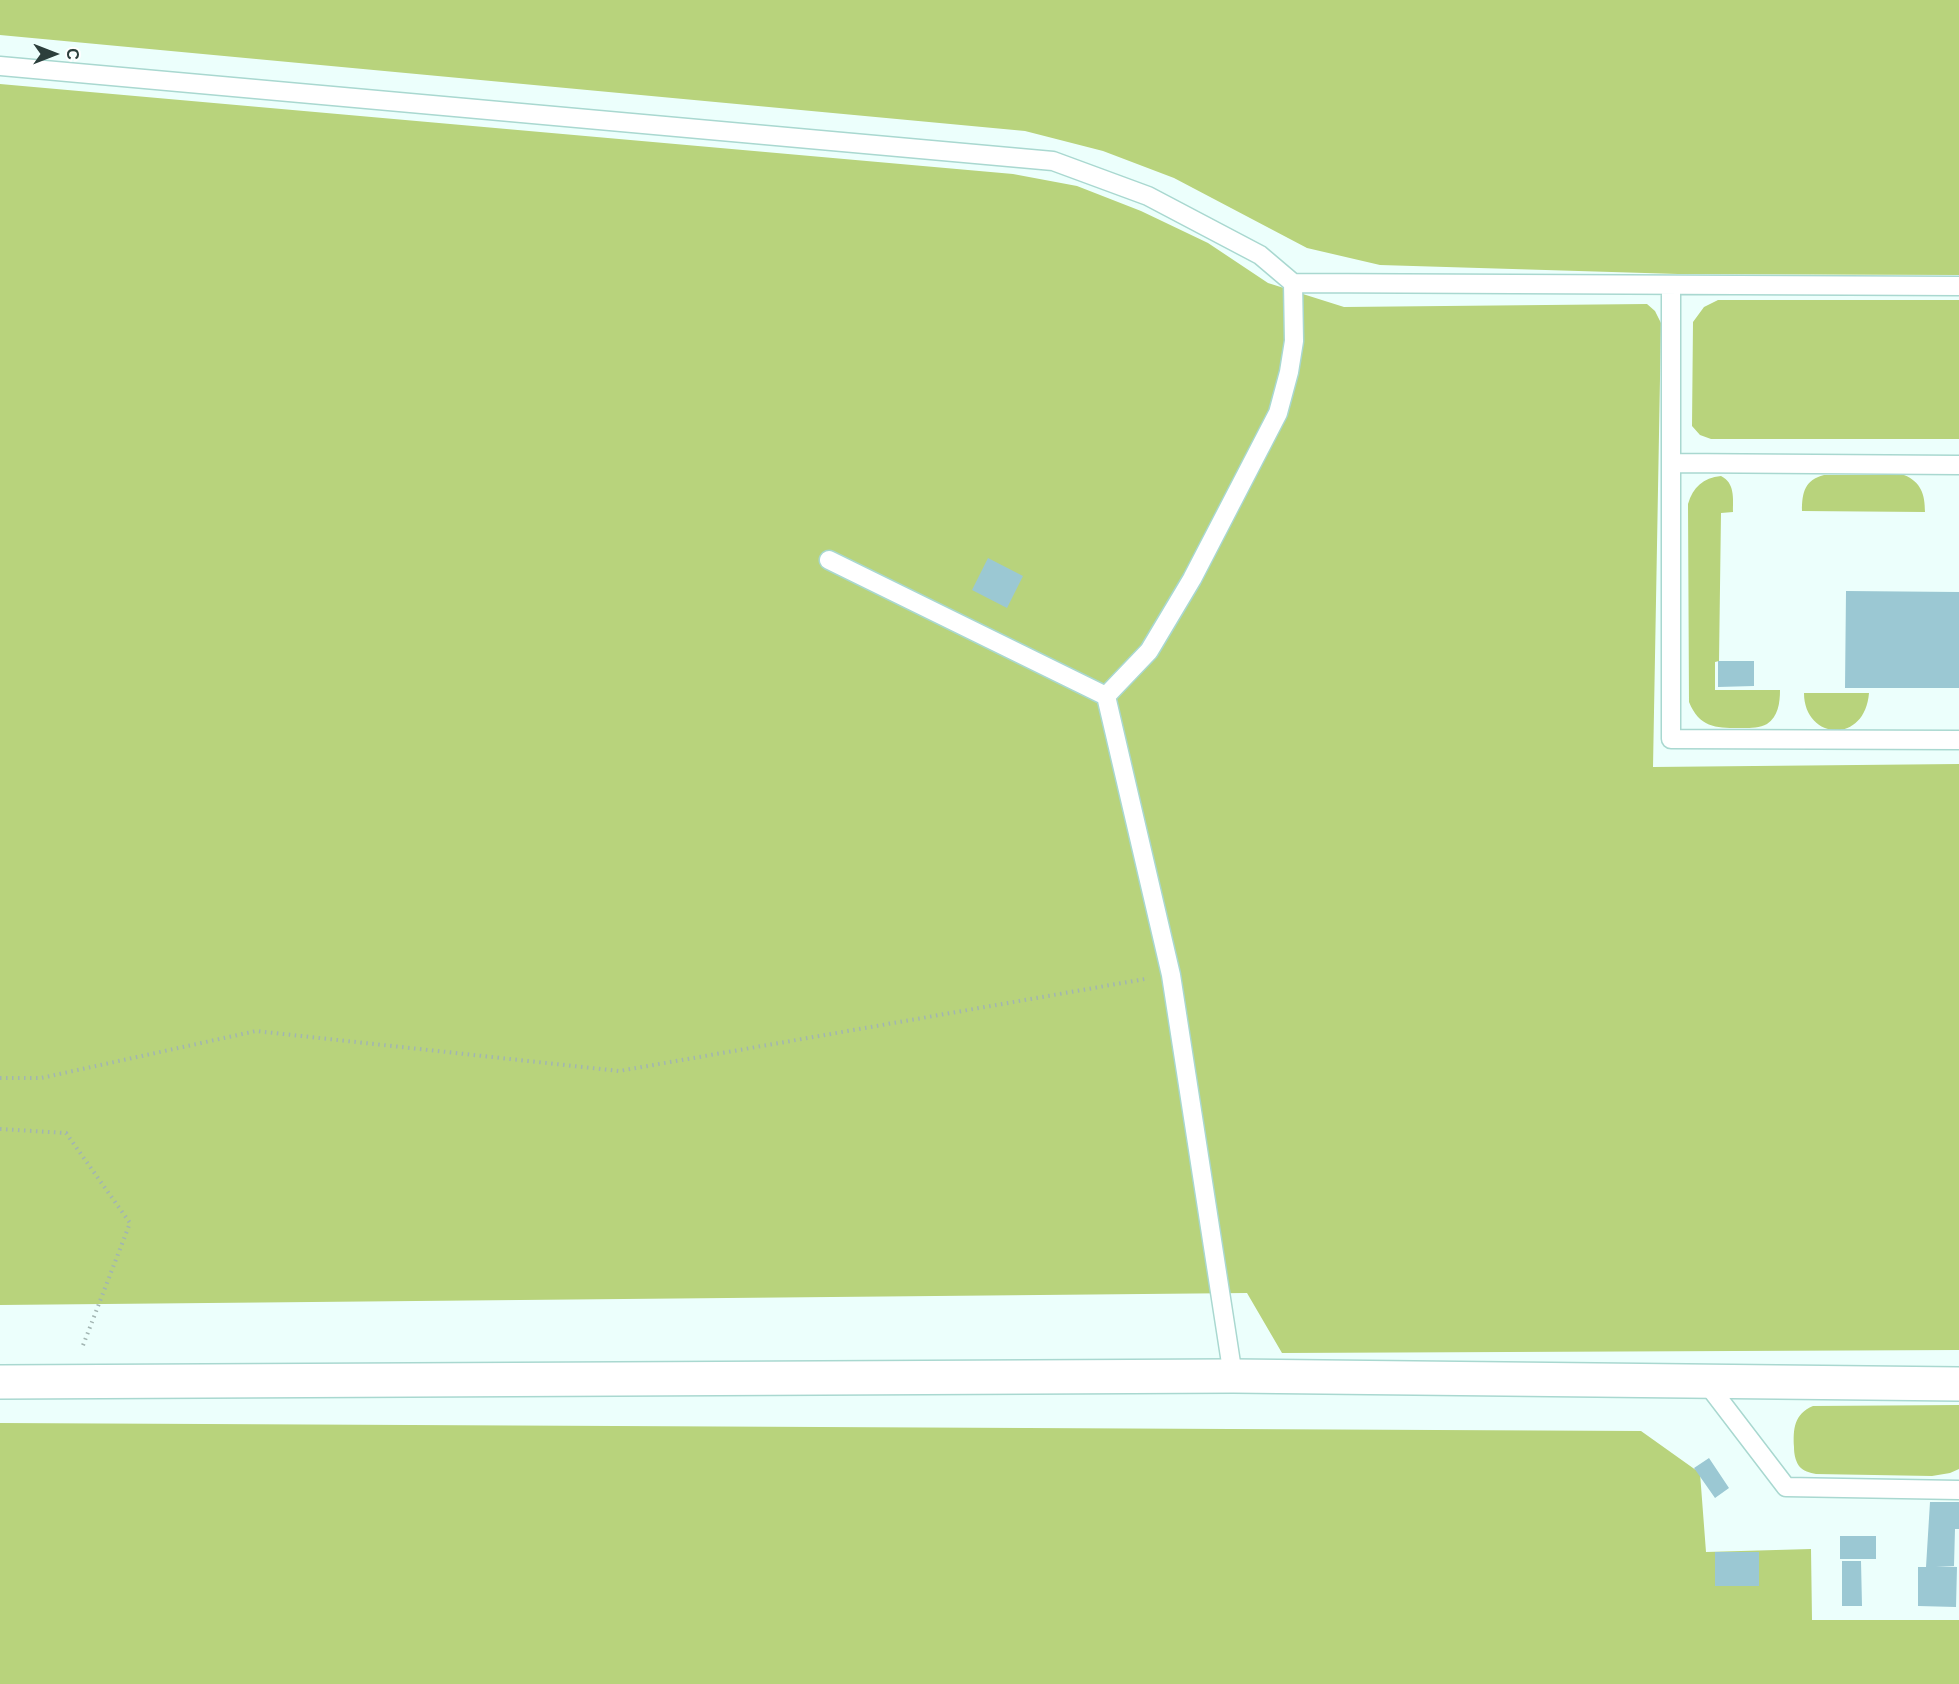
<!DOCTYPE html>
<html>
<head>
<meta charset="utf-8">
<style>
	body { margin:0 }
	#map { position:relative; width:1959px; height:1684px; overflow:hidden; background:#ecfffc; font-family:Helvetica,sans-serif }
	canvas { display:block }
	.north { position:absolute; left:24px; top:24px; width:60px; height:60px; -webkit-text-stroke:4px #fff; paint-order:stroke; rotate:90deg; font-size:16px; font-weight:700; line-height:24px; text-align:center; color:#2c3f3c }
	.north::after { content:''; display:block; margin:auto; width:21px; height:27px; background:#2c3f3c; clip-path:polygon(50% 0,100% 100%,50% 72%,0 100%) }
</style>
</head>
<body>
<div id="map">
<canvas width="1959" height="1684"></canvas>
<div class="north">С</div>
</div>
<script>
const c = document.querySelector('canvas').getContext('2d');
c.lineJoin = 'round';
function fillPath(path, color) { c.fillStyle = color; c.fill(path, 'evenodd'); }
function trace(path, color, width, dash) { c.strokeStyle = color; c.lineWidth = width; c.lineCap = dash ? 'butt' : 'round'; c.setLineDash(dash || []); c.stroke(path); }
const green = new Path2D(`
	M0,0H1959V275L1678,274L1380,265L1307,248L1174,178L1103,151L1025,131L0,35Z
	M0,84L1013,174L1077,186L1141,211L1208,243L1268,283L1344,307L1647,304L1655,311L1661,323L1653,767L1959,764V1350L1282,1353L1247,1293L0,1305Z
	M1718,300H1959V439H1711L1700,435L1692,426L1693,322L1704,307Z
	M1824,475H1904C1921,482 1925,494 1925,512L1802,511C1802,492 1805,480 1824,475Z
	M1721,476C1735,483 1733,498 1733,512L1721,513L1719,661L1715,662V690H1780C1780,703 1778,717 1767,724C1760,728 1751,728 1743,728C1718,728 1700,729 1689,702L1688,504C1693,487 1703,478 1721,476Z
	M1804,693H1869C1865,745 1804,740 1804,693Z
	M1959,1405V1469L1950,1473L1932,1476L1816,1474C1810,1473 1803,1471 1799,1466C1795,1460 1794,1453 1794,1447C1793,1429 1794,1414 1813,1406Z
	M0,1423L1641,1431L1700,1473L1706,1552L1811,1549L1812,1620H1959V1684H0Z`);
const building = new Path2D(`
	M988,558L1023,576L1007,608L972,590Z
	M1846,591L1959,592V688H1845Z
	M1718,661H1754V686L1718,687Z
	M1709,1458L1729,1488L1715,1498L1694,1468Z
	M1930,1502H1959V1529H1955L1954,1566H1936L1957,1567L1956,1607L1918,1606V1567H1926Z
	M1840,1536H1876V1559H1840Z
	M1715,1552H1759V1586H1715Z
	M1842,1561H1861L1862,1606H1842Z`);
const path = new Path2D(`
	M0,1078H41L256,1031L619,1071L1145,979
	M0,1129L66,1133L130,1223L82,1348`);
const lane = new Path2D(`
	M0,66L1053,161L1148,196L1260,255L1293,283L1959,286
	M1671,285V739L1959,740
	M1671,463L1959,465
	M829,560L1106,696
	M1106,696L1171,975L1233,1376
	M1106,696L1149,651L1192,579L1278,413L1289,372L1294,341L1293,283
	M1705,1381L1786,1487L1959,1490`);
const street = new Path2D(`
	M0,1382L1233,1376L1959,1384`);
fillPath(green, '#b8d37c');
fillPath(building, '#9bc8d3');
trace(lane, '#a9d8d0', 21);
trace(street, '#a9d8d0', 36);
trace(path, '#a2b5b2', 4, [1.5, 4.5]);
trace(lane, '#fff', 18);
trace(street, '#fff', 33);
</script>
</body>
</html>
